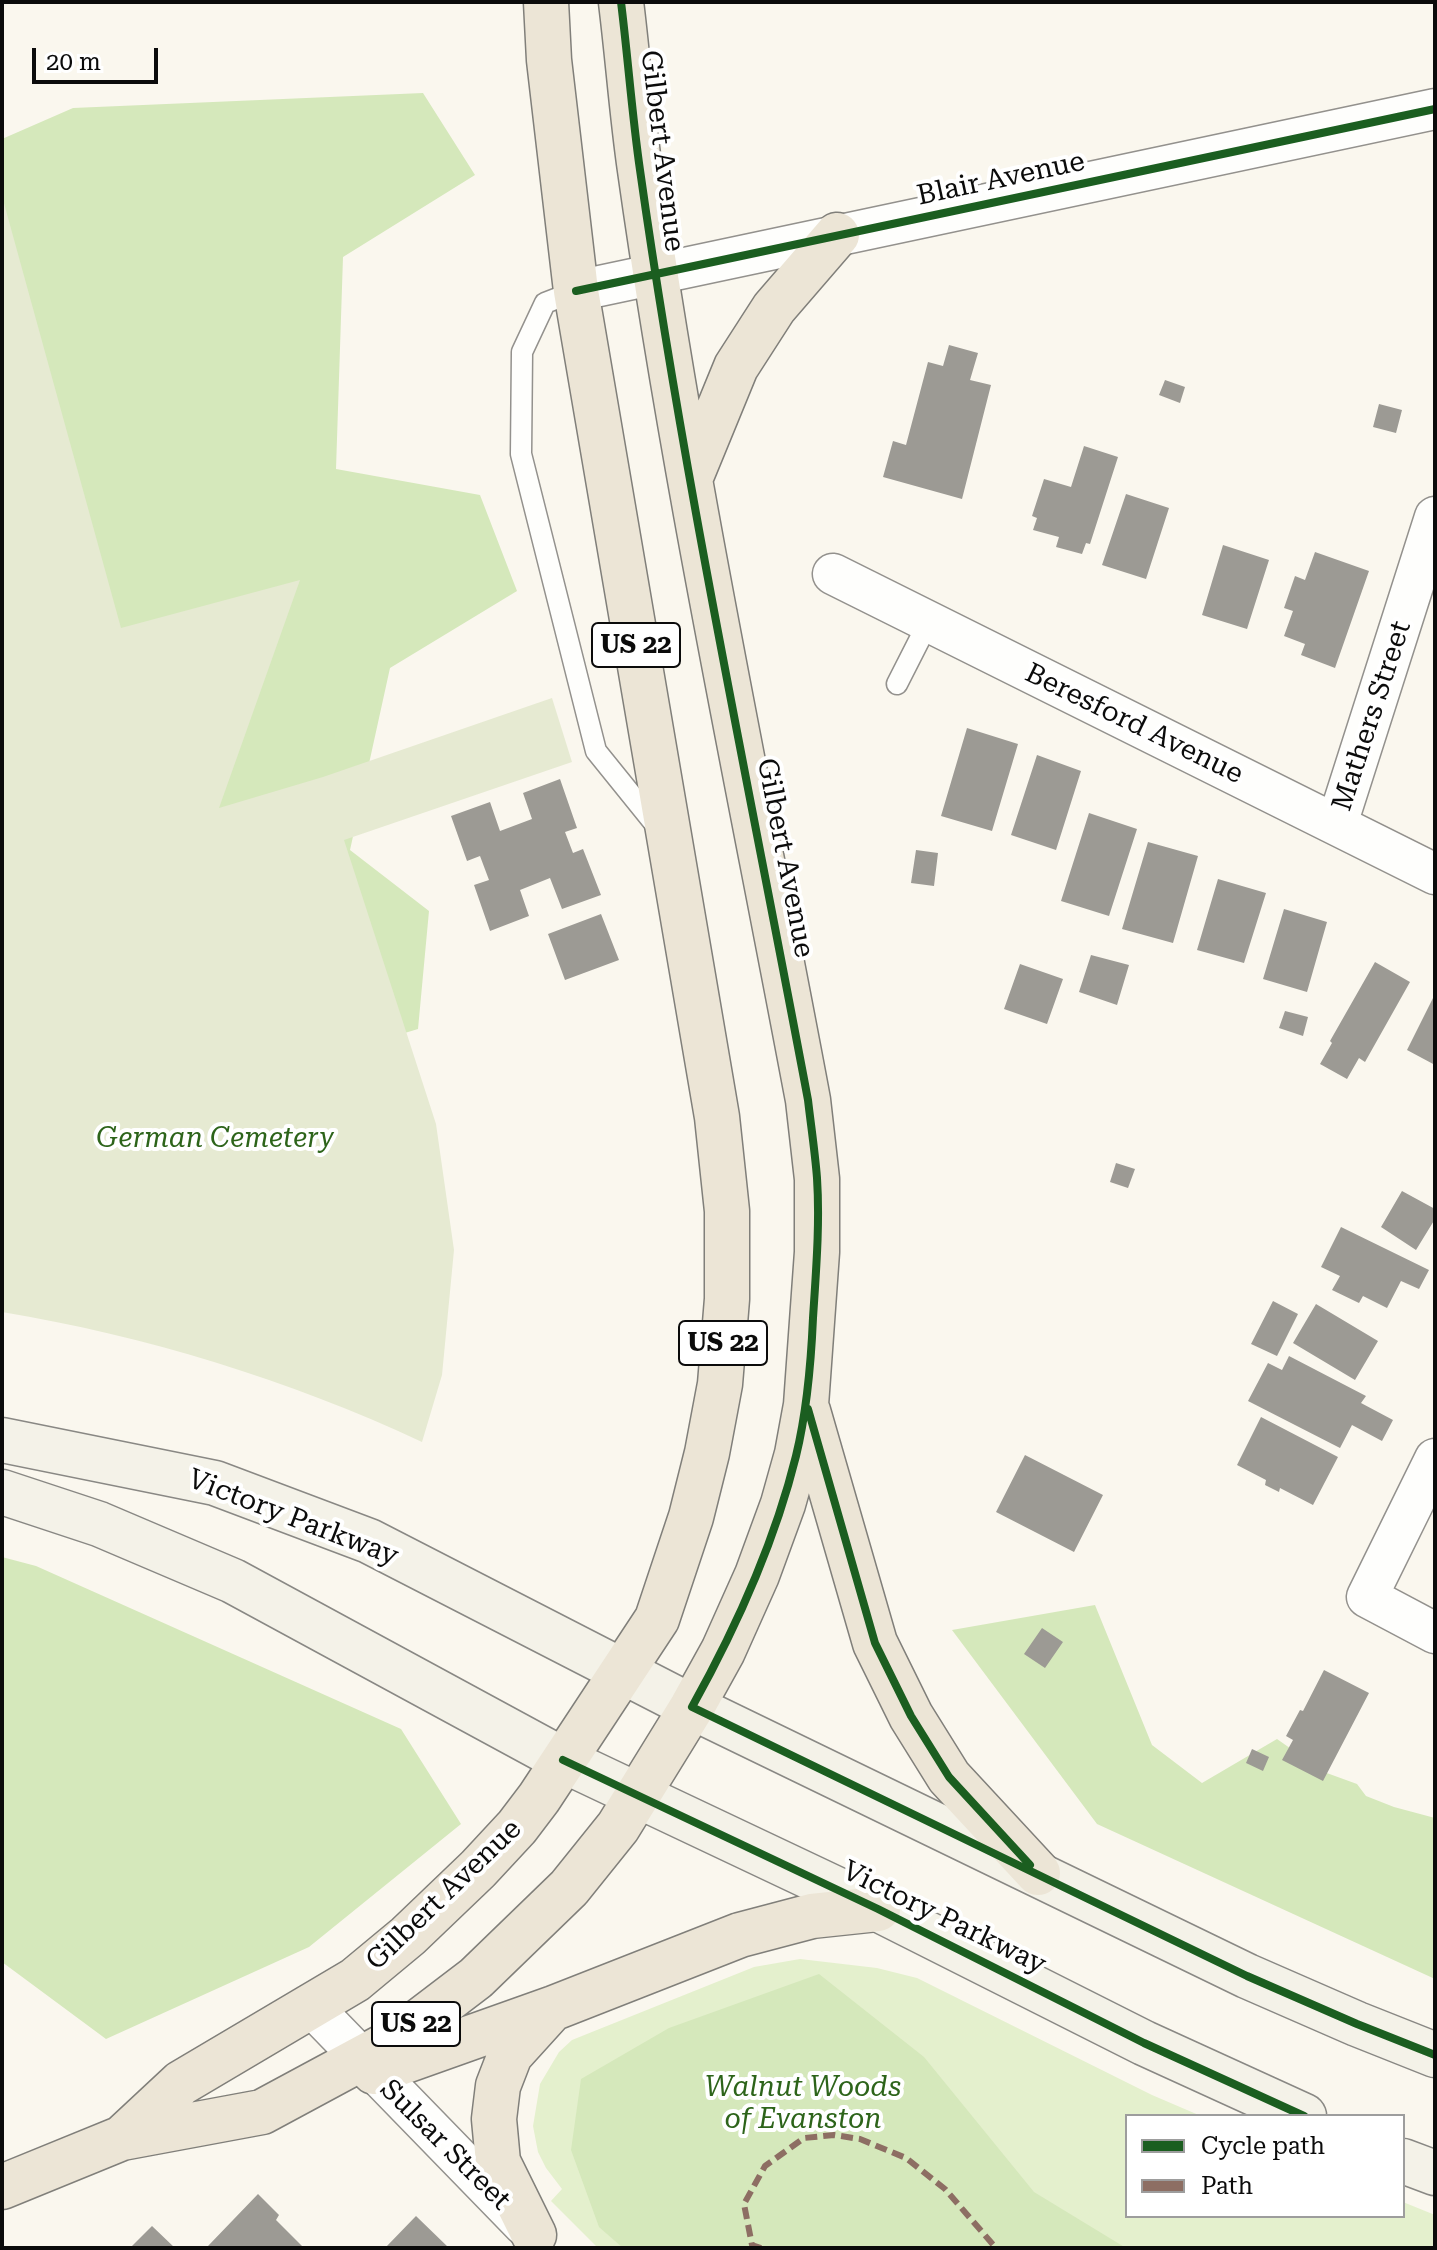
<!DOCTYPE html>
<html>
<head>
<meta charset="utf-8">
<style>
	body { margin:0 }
	#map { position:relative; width:1437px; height:2250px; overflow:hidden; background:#faf7ee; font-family:"Roboto Serif",serif }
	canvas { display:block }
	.frame { position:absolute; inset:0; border:4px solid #0b0b0b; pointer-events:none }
	.legend { position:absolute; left:1125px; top:2114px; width:280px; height:104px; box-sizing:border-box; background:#fff; border:2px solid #9d9d9d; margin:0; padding:10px 14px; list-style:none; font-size:24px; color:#0b0b0b }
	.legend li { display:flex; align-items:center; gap:16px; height:40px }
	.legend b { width:40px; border:2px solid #9d9d9d }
	.scale { position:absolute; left:32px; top:48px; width:126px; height:36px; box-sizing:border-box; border:4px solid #0b0b0b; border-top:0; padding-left:10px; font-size:24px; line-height:28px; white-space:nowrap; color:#0b0b0b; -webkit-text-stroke:6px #fff; paint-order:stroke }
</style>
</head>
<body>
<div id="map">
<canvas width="1437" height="2250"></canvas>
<div class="frame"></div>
<ul class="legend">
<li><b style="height:10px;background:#1b5e20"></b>Cycle path</li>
<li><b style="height:10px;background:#8d6e63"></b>Path</li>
</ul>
<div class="scale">20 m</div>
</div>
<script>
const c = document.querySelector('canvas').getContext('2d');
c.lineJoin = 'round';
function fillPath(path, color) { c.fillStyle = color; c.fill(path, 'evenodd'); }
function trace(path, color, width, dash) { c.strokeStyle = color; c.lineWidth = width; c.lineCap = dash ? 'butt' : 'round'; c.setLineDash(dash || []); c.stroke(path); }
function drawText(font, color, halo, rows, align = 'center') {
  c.font = font + ' "Roboto Serif",serif'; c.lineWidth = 8; c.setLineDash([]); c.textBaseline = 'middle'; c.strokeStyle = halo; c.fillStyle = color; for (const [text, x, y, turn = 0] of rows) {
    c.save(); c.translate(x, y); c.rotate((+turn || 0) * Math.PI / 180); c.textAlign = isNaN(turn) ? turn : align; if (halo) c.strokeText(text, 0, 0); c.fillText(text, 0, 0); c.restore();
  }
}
const green = new Path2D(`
	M800,1959L877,1968L917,1978L1152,2095L1201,2116H1127V2216H1403V2202L1435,2215V2248H598L551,2201L562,2189L546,2168L538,2152L533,2126L540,2084L559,2052L572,2040L754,1967Z`);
const forest = new Path2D(`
	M423,93L475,175L343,257L336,469L480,495L517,591L390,668L350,850L429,911L418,1029L266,1075L2,330V139L73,108Z
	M2,1557L36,1566L401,1729L461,1824L309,1947L106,2039L2,1962Z
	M1095,1605L1152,1745L1202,1783L1277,1739L1324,1772L1357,1784L1366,1796L1394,1807L1435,1818V1979L1097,1824L952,1630Z
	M819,1974L924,2057L1034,2192L1126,2248H623L599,2227L571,2150L581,2079L669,2028Z`);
const cemetery = new Path2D(`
	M2,196L121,628L300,580L219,808L323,777L552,698L572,762L344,840L436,1124L454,1250L442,1375L422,1442C290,1380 146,1336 2,1312Z`);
const building = new Path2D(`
	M949,345L978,353L970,380L991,385L962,499L883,477L893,441L906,445L928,362L943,366Z
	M1165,380L1185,387L1180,403L1159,395Z
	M1379,404L1402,410L1396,433L1373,427Z
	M1084,446L1118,457L1090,544L1086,543L1082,554L1056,547L1059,537L1033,530L1037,518L1032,516L1044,479L1071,487Z
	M1126,494L1169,508L1146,579L1102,565Z
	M1223,545L1269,560L1247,629L1202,615Z
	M1315,552L1369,571L1335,668L1301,655L1305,644L1284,636L1293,611L1284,608L1295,576L1305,580Z
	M967,728L1018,744L992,831L941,816Z
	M1037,755L1081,771L1056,850L1011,835Z
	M560,779L577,828L565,832L573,853L583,849L601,895L562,909L550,878L520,890L529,916L490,931L474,885L489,880L480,856L467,861L451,816L490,802L500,831L532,819L523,793Z
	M1089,813L1137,829L1109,916L1061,901Z
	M1148,842L1198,856L1173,943L1122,929Z
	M916,850L938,853L934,886L911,883Z
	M1218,879L1266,893L1244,963L1197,950Z
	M1284,909L1327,922L1307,992L1263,979Z
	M601,914L619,960L565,980L548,934Z
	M1091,955L1129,965L1117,1005L1079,992Z
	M1375,962L1410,982L1365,1062L1359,1058L1347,1079L1320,1064L1332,1043L1330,1041Z
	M1020,964L1063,979L1047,1024L1004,1009Z
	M1435,994V1065L1407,1050Z
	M1285,1011L1308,1017L1303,1036L1279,1028Z
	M1116,1163L1135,1169L1128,1188L1110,1182Z
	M1402,1191L1435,1209V1219L1416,1250L1381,1227Z
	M1341,1227L1429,1270L1419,1289L1401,1281L1387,1308L1363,1296L1359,1303L1332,1290L1340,1276L1321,1267Z
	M1273,1301L1298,1314L1277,1356L1251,1344Z
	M1316,1304L1378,1341L1355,1380L1293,1343Z
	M1289,1356L1366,1396L1361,1403L1393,1420L1382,1441L1352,1425L1340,1448L1248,1401L1268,1363L1282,1370Z
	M1261,1417L1338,1457L1313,1505L1280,1488L1279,1492L1265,1485L1266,1480L1237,1465Z
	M1025,1455L1103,1495L1074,1552L996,1512Z
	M1042,1628L1063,1642L1045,1668L1024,1654Z
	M1324,1670L1369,1693L1323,1781L1282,1760L1293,1740L1286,1736L1300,1710L1303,1711Z
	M1252,1749L1269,1757L1263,1771L1246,1763Z
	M258,2194L279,2215L276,2220L304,2248H210L208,2246Z
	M416,2216L449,2248H385Z
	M152,2226L175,2248H130Z`);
const lane = new Path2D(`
	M576,291L545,303L522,352L521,454L596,751L659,829
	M897,684L928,623`);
const street = new Path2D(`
	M576,291L1435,109
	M833,574L1435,874
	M1337,824L1435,517
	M1435,1459L1367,1597L1435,1633
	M312,2007L524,2225`);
const secondary = new Path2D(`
	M2,1440L215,1483L369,1541L692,1707L1247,1976L1357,2024L1435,2055
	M2,1492L99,1524L233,1581L563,1760L878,1909L1144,2043L1304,2116
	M1403,2161L1435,2173`);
const primary = new Path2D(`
	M690,479L736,367L774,308L837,235
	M808,1411L875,1643L911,1716L949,1777L1038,1873
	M374,2072L554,2008L740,1935L812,1916L878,1909
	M122,2138L181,2083L355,1980L408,1936L478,1869L517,1827L539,1798L657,1619L691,1517L707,1453L720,1384L727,1299V1211L717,1117L576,291L549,60L546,2
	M2,2187L122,2138L262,2112L392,2042L476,1978L569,1888L618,1827L692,1707L723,1651L757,1575L783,1504L797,1454L806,1405L817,1252V1179L808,1100C750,791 684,482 640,170C632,115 628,58 621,2
	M534,2235L498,2162L494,2119L498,2086L510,2055L549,2012`);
const quiet = new Path2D(`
	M761,2248L752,2245L744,2204L765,2166L804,2138L834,2135L860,2139L906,2158L945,2189L996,2248`);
const cycleway = new Path2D(`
	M621,2C628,58 632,115 640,170C684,482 750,791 808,1100C811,1126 815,1152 817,1178C820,1224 816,1271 813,1318C811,1364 807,1411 796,1456C774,1545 736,1628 692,1707L1247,1976L1357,2024L1435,2055
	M576,291L1435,109
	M808,1409L875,1643L911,1716L949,1777L1030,1865
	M563,1760L878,1909L1144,2043L1304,2116`);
const shields = [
	[636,645,88],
	[723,1343,88],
	[416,2024,88]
];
const shieldNames = [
	["US 22",636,645],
	["US 22",723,1343],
	["US 22",416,2024]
];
const streetNames = [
	["Gilbert Avenue",662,151,83],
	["Blair Avenue",1001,179,-12],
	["Mathers Street",1372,716,-72],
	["Beresford Avenue",1134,724,26],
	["Gilbert Avenue",785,858,79],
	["Victory Parkway",293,1518,21],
	["Gilbert Avenue",444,1895,-44],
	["Victory Parkway",944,1918,26],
	["Sulsar Street",445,2145,45]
];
const parkNames = [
	["German Cemetery",215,1139],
	["Walnut Woods",803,2088],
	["of Evanston",803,2120]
];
fillPath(green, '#e4f0cd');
fillPath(forest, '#d5e8bb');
fillPath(cemetery, '#e6ead2');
fillPath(building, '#9c9a94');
trace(lane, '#93918d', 23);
trace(street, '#93918d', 43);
trace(secondary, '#898884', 47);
trace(primary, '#807f7a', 47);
trace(lane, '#fefefc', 20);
trace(street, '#fefefc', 40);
trace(secondary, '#f4f2e8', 44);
trace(primary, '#ece5d6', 44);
trace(quiet, '#8d6e63', 6, [12, 6]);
trace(cycleway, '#1b5e20', 8);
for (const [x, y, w] of shields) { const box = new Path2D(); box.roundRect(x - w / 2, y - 22, w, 44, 6); c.fillStyle = '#fff'; c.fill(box); trace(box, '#0b0b0b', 2); }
drawText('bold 26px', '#0b0b0b', null, shieldNames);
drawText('28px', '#0b0b0b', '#fff', streetNames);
drawText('italic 28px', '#2d641a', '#fff', parkNames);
</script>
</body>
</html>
